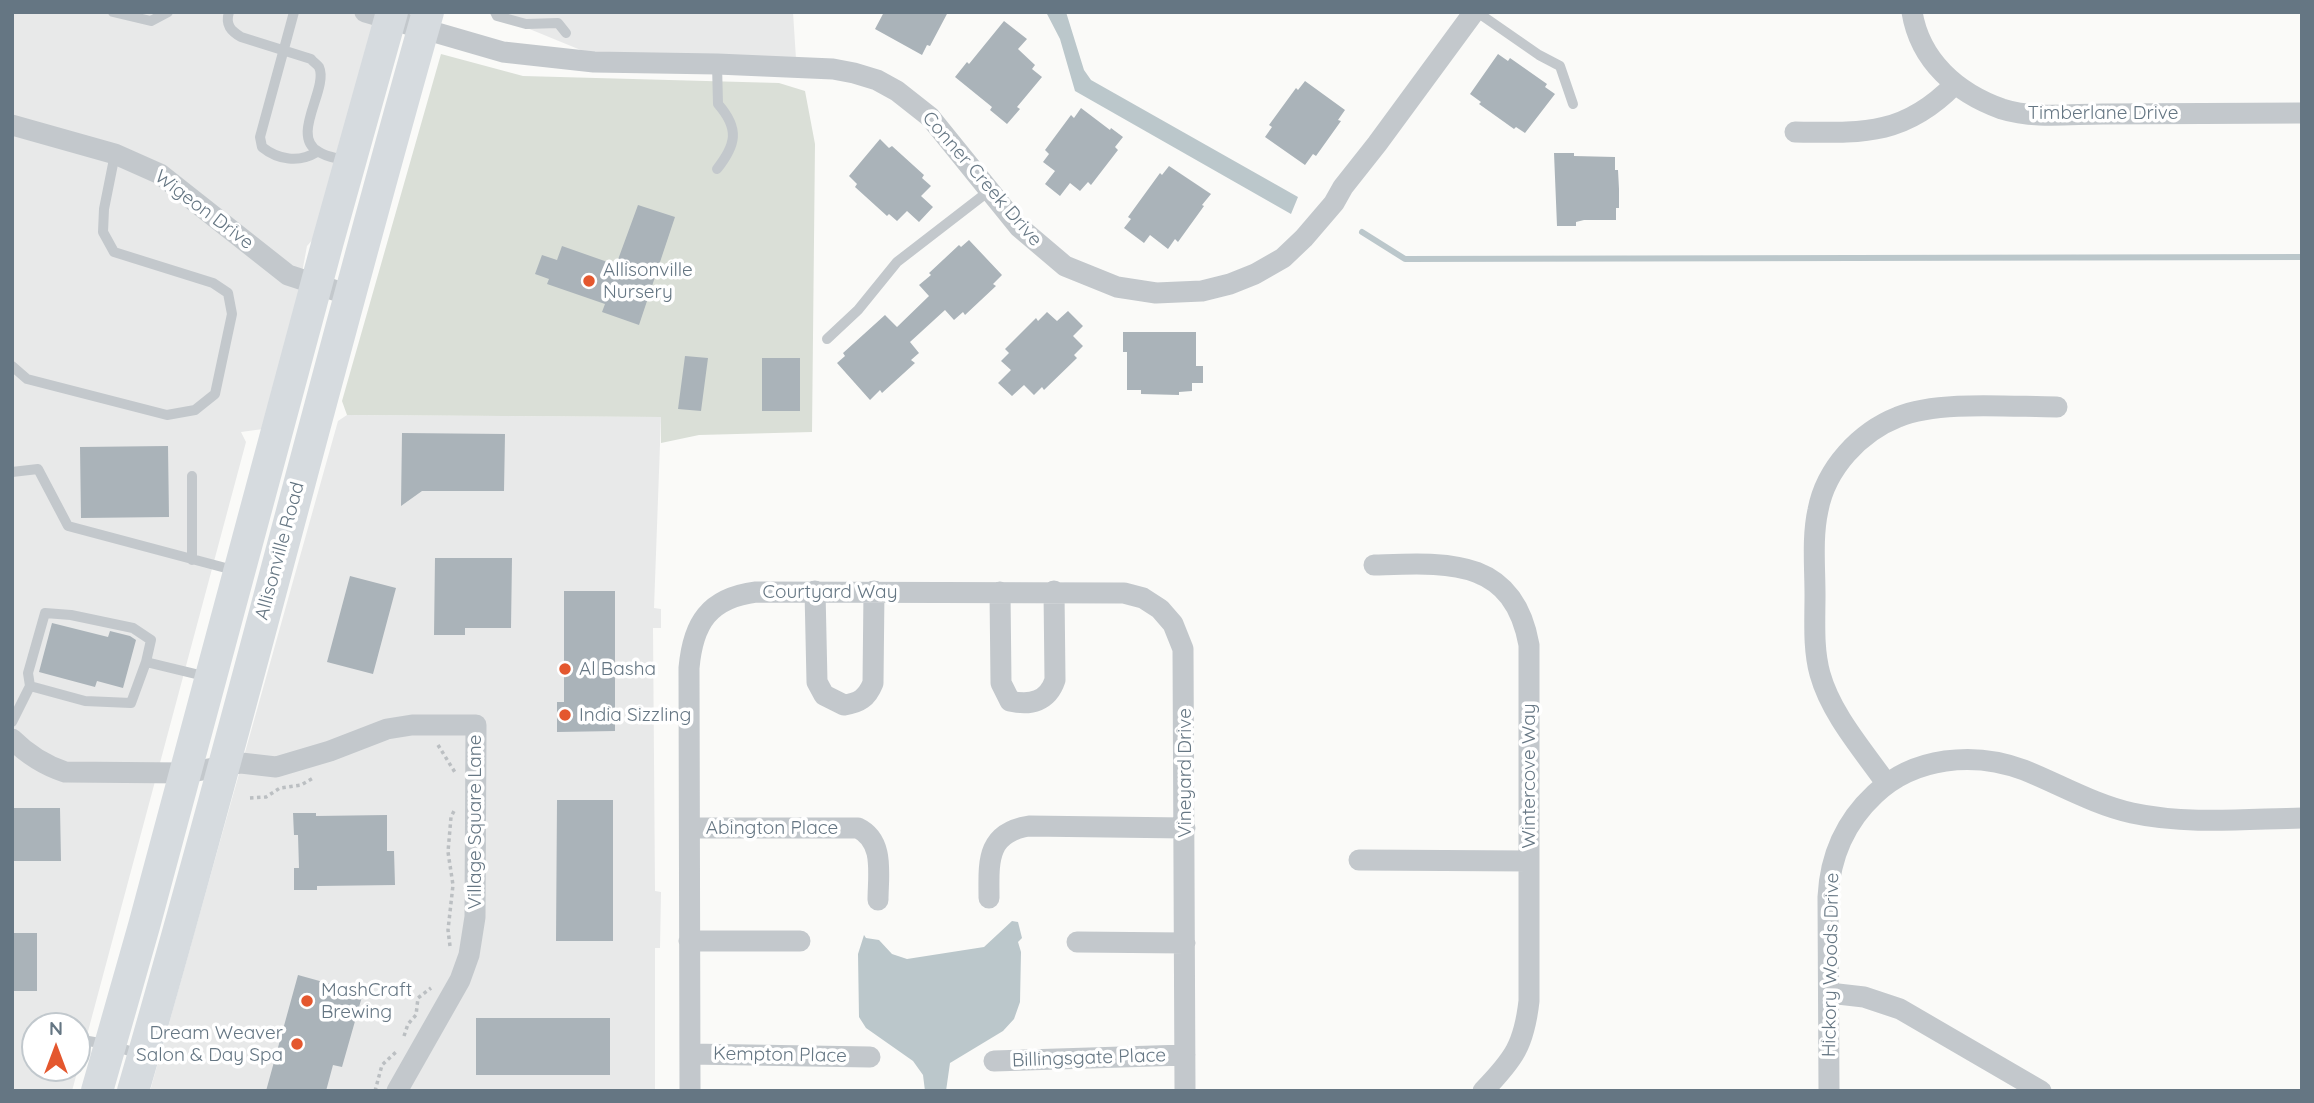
<!DOCTYPE html>
<html>
<head>
<meta charset="utf-8">
<style>
	body { margin:0 }
	#map { position:relative; width:2314px; height:1103px; overflow:hidden; background:#fafaf8; font-family:Quicksand,sans-serif }
	canvas { display:block }
	.frame { position:absolute; inset:0; border:14px solid #657683; pointer-events:none }
	.north { position:absolute; left:21px; top:1012px; width:70px; height:70px; box-sizing:border-box; background:#fff; border:2px solid #c1c8cd; border-radius:50%; rotate:0deg; font-size:19px; font-weight:700; line-height:28px; text-align:center; color:#657683 }
	.north::after { content:''; display:block; margin:auto; width:24px; height:32px; background:#e4572e; clip-path:polygon(50% 0,100% 100%,50% 72%,0 100%) }
</style>
</head>
<body>
<div id="map">
<canvas width="2314" height="1103"></canvas>
<div class="frame"></div>
<div class="north">N</div>
</div>
<script>
const c = document.querySelector('canvas').getContext('2d');
c.lineJoin = 'round';
function fillPath(path, color) { c.fillStyle = color; c.fill(path, 'evenodd'); }
function trace(path, color, width, dash) { c.strokeStyle = color; c.lineWidth = width; c.lineCap = dash ? 'butt' : 'round'; c.setLineDash(dash || []); c.stroke(path); }
function drawText(font, color, halo, rows, align = 'center') {
  c.font = font + ' Quicksand,sans-serif'; c.lineWidth = 7; c.setLineDash([]); c.textBaseline = 'middle'; c.strokeStyle = halo; c.fillStyle = color; for (const [text, x, y, turn = 0] of rows) {
    c.save(); c.translate(x, y); c.rotate((+turn || 0) * Math.PI / 180); c.textAlign = isNaN(turn) ? turn : align; if (halo) c.strokeText(text, 0, 0); c.fillText(text, 0, 0); c.restore();
  }
}
const built = new Path2D(`
	M12,12H378L314,238L307,246L293,321L263,429L241,432L246,442L72,1091H12ZM35,1026H77V1068H35Z
	M488,12H793L796,59L588,53Z
	M347,415L661,417L654,608L661,609V628H653L655,891L661,892L660,948H655V1091H150L338,421Z`);
const green = new Path2D(`
	M441,54L523,76L779,83L805,91L815,144L812,432L699,435L661,443V417L347,415L342,401Z`);
const water = new Path2D(`
	M1046,12H1066L1084,70L1091,80L1298,197L1291,214L1075,91L1060,39Z
	M1012,921L1018,922L1022,938L1018,942L1021,952L1020,1002L1014,1019L1003,1031L950,1063L946,1091H925L923,1075L913,1061L866,1028L859,1017L858,954L864,935L866,938L879,940L892,954L907,959L984,947Z`);
const stream = new Path2D(`
	M1362,232L1405,259L2302,257`);
const building = new Path2D(`
	M884,12H948L930,46L927,45L922,55L875,29Z
	M1004,21L1027,39L1018,49L1035,65L1032,69L1042,77L1017,107L1020,109L1007,124L990,110L992,107L955,77L967,62L969,64Z
	M1498,54L1508,61L1510,58L1547,84L1545,87L1555,94L1525,133L1516,127L1514,129L1479,104L1481,102L1470,94Z
	M1305,81L1345,110L1338,120L1341,121L1316,156L1313,154L1305,165L1265,137L1272,127L1269,125L1296,88L1298,90Z
	M1081,108L1110,130L1111,128L1123,137L1115,147L1118,150L1091,185L1088,182L1080,191L1070,183L1060,196L1045,184L1055,171L1043,162L1049,154L1045,150L1071,115L1074,118Z
	M880,139L889,148L892,146L924,175L922,178L931,186L921,196L933,207L919,222L907,211L897,221L889,214L887,216L855,187L857,184L849,176Z
	M1554,153H1574V156L1615,157V170H1618L1619,189V208H1616V220H1584L1576,222V226H1557Z
	M1169,166L1211,194L1202,205L1204,206L1178,242L1175,239L1168,249L1150,235L1144,243L1124,228L1131,219L1128,217L1160,173L1162,175Z
	M638,205L675,217L639,325L602,312L605,304L547,284L549,279L535,274L542,255L557,260L562,246L616,265Z
	M969,240L1002,275L993,284L996,286L965,315L963,312L954,320L945,310L910,342L919,353L911,360L915,363L882,393L880,390L870,400L837,363L845,356L843,353L885,315L897,327L929,296L919,285L931,275L929,273L959,245L961,247Z
	M1068,311L1083,326L1073,336L1083,346L1074,355L1077,358L1044,390L1042,387L1034,395L1024,385L1012,396L998,383L1011,370L1001,361L1009,353L1005,349L1036,318L1038,321L1047,312L1057,321Z
	M1123,332H1196V366H1203V383H1192V391L1179,392V395L1141,394V390H1127V352H1123Z
	M685,356L708,358L701,411L678,409Z
	M762,358H800V411H762Z
	M402,433L505,434L504,491H422L401,506Z
	M168,446L169,517L81,518L80,447Z
	M435,558H512L511,628H465V635H434Z
	M350,576L396,588L373,674L327,662Z
	M564,591H615V731L557,732V702H564Z
	M52,623L108,637L110,631L130,636L136,640L123,688L97,681L95,687L39,672Z
	M557,800H613V941H556Z
	M12,808H60L61,861H12Z
	M293,813H316V816L387,815V851H394L395,885L317,886V890H294V868H299L298,835H294Z
	M12,933H37V991H12Z
	M298,975L363,993L342,1067L333,1065L326,1091H266Z
	M476,1018H610V1075H476Z`);
const path = new Path2D(`
	M438,745L456,774
	M250,798L266,797L280,788L301,785L313,778
	M450,946L448,930L453,885L448,852L451,817L455,809
	M404,1036L408,1024L416,1015L418,998L431,988
	M375,1091L382,1065L396,1052`);
const lane = new Path2D(`
	M113,12L151,21L168,12
	M229,12C225,25 231,31 241,37L311,59C313,62 317,64 319,67C329,89 289,136 319,152C327,157 337,158 346,161
	M294,12L260,137L262,147C278,160 299,163 317,152
	M495,12L497,16L526,24L558,23L566,33
	M1477,12L1539,55L1560,66L1573,104
	M717,64L718,104C740,129 736,145 717,169
	M827,339L858,310L897,262L989,191
	M12,366L27,379L167,415L195,410L215,394L232,314L228,293L213,283L114,252L103,232L104,209L115,154
	M12,472L38,469L68,526L237,571
	M192,560V476
	M146,662L208,677
	M12,722L30,686L28,673L45,613L71,615L133,628L151,640L146,662L131,703L85,701L30,686
	M77,1039L111,1045L142,1055`);
const street = new Path2D(`
	M365,12L503,52L594,62L717,64L833,69L854,73L877,80L897,91L930,117L1019,227L1065,266L1117,287L1156,293L1202,291L1230,284L1255,274L1283,258L1304,238L1334,203L1343,187L1377,144L1474,12
	M1912,12C1920,61 1957,93 2002,109C2033,119 2071,114 2103,114C2170,114 2236,113 2302,113
	M12,125L115,154L160,174L288,275L349,295
	M1795,132C1862,133 1904,136 1954,85
	M1374,565C1446,563 1513,556 1529,645V1001C1524,1045 1514,1059 1483,1091
	M815,591L817,682L824,695L844,705C859,703 867,698 873,683L874,591
	M1000,592L1001,683L1010,701C1031,706 1048,701 1055,680L1054,591
	M12,739C28,755 44,765 65,772L186,773L241,763L276,767L330,751L387,729L412,725H476L475,917L469,955L460,980L397,1091
	M1886,783C1863,750 1831,714 1820,674C1813,649 1815,621 1815,595C1815,567 1812,537 1818,510C1826,468 1860,432 1898,417C1938,400 2013,407 2057,407
	M690,828H858C885,841 878,875 878,900
	M1359,860L1529,861
	M989,898C989,864 985,833 1029,826L1185,828
	M689,941H800
	M1077,942L1185,943
	M1829,993L1864,997L1900,1009L2041,1091
	M690,1054L870,1057
	M994,1061L1185,1055
	M690,1091L689,668C693,623 709,598 756,592L1124,593L1143,598L1160,609L1173,624L1183,649L1185,1091
	M1829,1091L1828,897C1830,856 1845,822 1875,794C1914,757 1974,751 2024,770C2059,784 2095,805 2132,813C2187,825 2246,819 2302,818`);
const primary = new Path2D(`
	M97,1091L144,926L328,241L392,12
	M133,1091C237,733 326,371 428,12`);
const markers = [
	[589,281,7,"#e4572e"],
	[565,669,7,"#e4572e"],
	[565,715,7,"#e4572e"],
	[307,1001,7,"#e4572e"],
	[297,1044,7,"#e4572e"]
];
const streetNames = [
	["Timberlane Drive",2103,113],
	["Conner Creek Drive",982,179,49],
	["Wigeon Drive",204,210,37],
	["Allisonville Road",280,551,-75],
	["Courtyard Way",830,592],
	["Vineyard Drive",1185,773,-90],
	["Wintercove Way",1529,776,-90],
	["Village Square Lane",475,822,-90],
	["Abington Place",772,828],
	["Hickory Woods Drive",1831,965,-89],
	["Kempton Place",780,1055,1],
	["Billingsgate Place",1089,1058,-2]
];
const poiNames = [
	["Allisonville",603,270],
	["Nursery",603,292],
	["Al Basha",579,669],
	["India Sizzling",579,715],
	["MashCraft",321,990],
	["Brewing",321,1012],
	["Dream Weaver",283,1033,"right"],
	["Salon & Day Spa",283,1055,"right"]
];
fillPath(built, '#e8e9e9');
fillPath(green, '#dadfd7');
fillPath(water, '#bbc7cb');
trace(stream, '#bbc7cb', 6);
fillPath(building, '#aab3b9');
trace(path, '#bbbfc2', 3.5, [3.5, 3.5]);
trace(lane, '#c3c8cc', 10);
trace(street, '#c3c8cc', 21);
trace(primary, '#d6dbdf', 32);
for (const [x, y, r, color] of markers) { const dot = new Path2D(); dot.arc(x, y, r, 0, 2 * Math.PI); c.fillStyle = color; c.fill(dot); trace(dot, '#fff', 2.5); }
drawText('19px', '#657683', '#fff', streetNames);
drawText('19px', '#657683', '#fff', poiNames, 'left');
</script>
</body>
</html>
